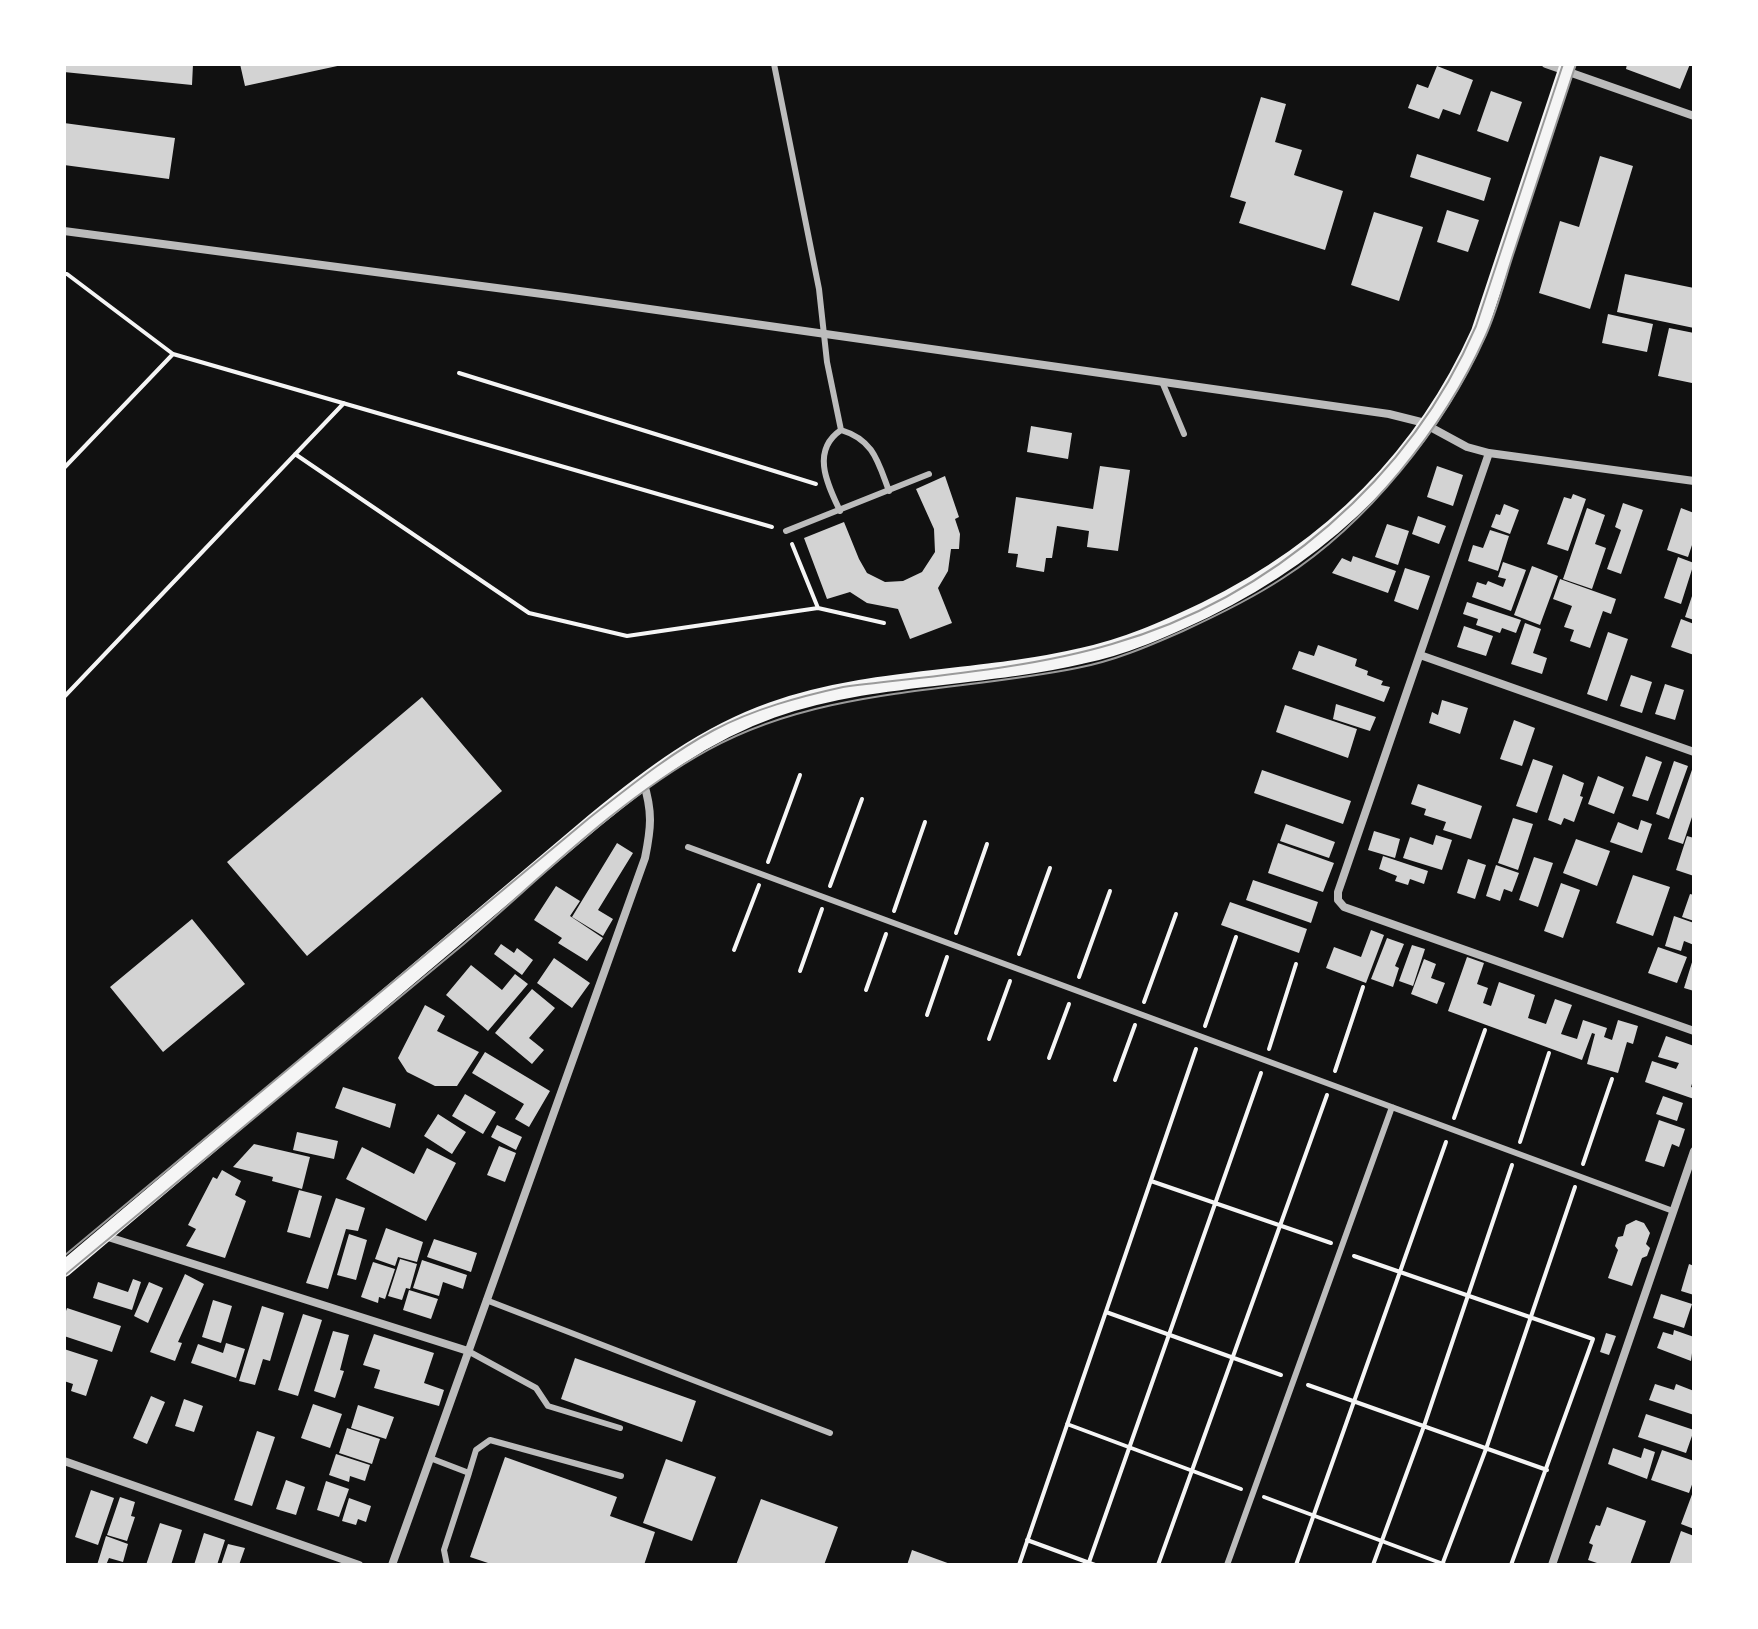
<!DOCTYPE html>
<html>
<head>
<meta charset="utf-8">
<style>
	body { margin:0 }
	#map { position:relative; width:1758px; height:1629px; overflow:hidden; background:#111; font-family:Poppins,sans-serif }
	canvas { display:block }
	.frame { position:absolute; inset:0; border:66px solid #fff; pointer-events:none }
</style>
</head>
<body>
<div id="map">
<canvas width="1758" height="1629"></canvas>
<div class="frame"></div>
</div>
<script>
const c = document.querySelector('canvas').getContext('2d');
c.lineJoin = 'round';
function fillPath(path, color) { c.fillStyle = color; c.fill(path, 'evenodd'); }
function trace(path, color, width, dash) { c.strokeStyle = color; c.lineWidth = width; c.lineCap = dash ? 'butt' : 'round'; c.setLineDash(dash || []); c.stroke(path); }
const building = new Path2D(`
	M64,64H193L192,85L64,72Z
	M240,64H342V65L245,86Z
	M1627,64H1690L1680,89L1626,69Z
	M1437,66L1473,80L1460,115L1443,109L1439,119L1408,108L1417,84L1428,88Z
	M1491,91L1522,102L1508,142L1477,131Z
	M1261,97L1286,104L1275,142L1302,150L1294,175L1343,191L1325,250L1239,223L1246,202L1230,197Z
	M64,123L175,138L169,179L64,165Z
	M1417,154L1491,178L1484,201L1410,177Z
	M1600,156L1633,166L1590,309L1539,293L1560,221L1579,227Z
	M1447,210L1479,220L1468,252L1437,242Z
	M1374,212L1423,227L1399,301L1351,285Z
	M1625,274L1694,288V328L1617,312Z
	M1608,314L1653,324L1647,352L1602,343Z
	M1669,328L1694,333L1692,383L1658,376Z
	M1031,426L1072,433L1068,459L1027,452Z
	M1100,466L1130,470L1118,551L1087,547L1089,531L1057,526L1052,558H1046L1044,572L1016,567L1018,554L1008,553L1016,497L1093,509Z
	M1437,466L1463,475L1453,506L1427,497Z
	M945,476L959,517L955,519L960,534L959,549H951L948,571L938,588L952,623L910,639L898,609L867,603L850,592L827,599L804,538L844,522L859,559L867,573L885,582L903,581L922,572L935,552L934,529L916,489Z
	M1573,494L1586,499L1568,551L1547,544L1564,497L1571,499Z
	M1623,503L1643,510L1621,574L1607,569L1621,530L1615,527Z
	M1504,504L1519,510L1510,534L1491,527L1496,514L1500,515Z
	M1587,508L1605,515L1595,544L1606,548L1592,589L1563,579Z
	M1681,508L1694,513V539L1688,557L1667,550Z
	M1418,516L1446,526L1439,544L1412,534Z
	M1387,524L1409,531L1398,565L1375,557Z
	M1490,530L1509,536L1498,571L1468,561L1473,545L1483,548Z
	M1353,556L1396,571L1388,593L1332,573L1342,558L1351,562Z
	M1678,557L1694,563L1681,604L1664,598Z
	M1503,562L1526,570L1511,611L1472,597L1477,582L1486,585L1488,581L1503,587L1506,579L1498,577Z
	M1532,566L1558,576L1540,625L1514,615Z
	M1405,568L1430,576L1418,610L1394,601Z
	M1560,579L1616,599L1611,614L1603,611L1590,648L1570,641L1574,630L1564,627L1572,606L1553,599Z
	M1694,590V620L1685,617Z
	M1467,602L1521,620L1516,633L1502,628L1500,633L1476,625L1478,619L1463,614Z
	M1681,619L1694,624V655L1671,647Z
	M1525,623L1541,629L1533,653L1547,658L1542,674L1511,664Z
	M1464,626L1493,636L1486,656L1457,647Z
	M1608,632L1628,639L1607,701L1587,694Z
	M1318,645L1357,659L1355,666L1368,671L1367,675L1383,681L1381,685L1390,687L1384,702L1292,669L1299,651L1314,656Z
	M1631,675L1652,682L1642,713L1620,706Z
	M1665,684L1684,690L1675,720L1655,714Z
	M422,697L502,791L307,956L227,862Z
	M1442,700L1468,708L1460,734L1429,723L1432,712L1438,715Z
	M1336,704L1376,717L1370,731L1333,719Z
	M1285,705L1357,729L1348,758L1276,732Z
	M1514,720L1535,728L1522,766L1500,759Z
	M1646,756L1662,762L1648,801L1632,796Z
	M1533,759L1553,766L1537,813L1516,806Z
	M1674,761L1688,766L1669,819L1656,814Z
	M1694,764V811L1683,844L1668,839Z
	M1262,770L1351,801L1343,824L1254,793Z
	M1563,774L1584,783L1580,796L1583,797L1574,822L1564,818L1561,825L1548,820Z
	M1598,776L1624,787L1614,814L1588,804Z
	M1418,784L1482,806L1471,839L1443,830L1446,822L1424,815L1426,809L1411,804Z
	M1513,818L1533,824L1518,870L1498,863Z
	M1641,820L1652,824L1642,853L1610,842L1618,822L1638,830Z
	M1286,824L1335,842L1329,858L1280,841Z
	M1374,831L1400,839L1395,858L1368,850Z
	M1436,835L1452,840L1442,870L1403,858L1410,837L1433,845Z
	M1687,836L1694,838V876L1676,870Z
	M1576,839L1610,851L1597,886L1563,873Z
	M617,843L633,853L598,910L613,919L603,936L572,917Z
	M1278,843L1334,863L1323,892L1268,873Z
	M1383,856L1428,871L1424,884L1410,879L1408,885L1395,881L1397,876L1379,869Z
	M1534,857L1553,863L1538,907L1519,900Z
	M1468,859L1486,865L1475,899L1457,893Z
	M1496,865L1519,873L1512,892L1504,889L1500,901L1486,896Z
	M1633,875L1670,887L1653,936L1616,923Z
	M1253,880L1318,902L1311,923L1246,900Z
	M1561,883L1580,890L1563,938L1544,931Z
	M556,886L580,901L570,916L603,938L587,961L558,943L562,938L534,920Z
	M1690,894L1694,895V921L1682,917Z
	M1230,902L1307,929L1299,953L1221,925Z
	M1674,916L1694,923V945L1684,941L1681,951L1665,946Z
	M192,919L245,984L163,1052L110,987Z
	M1371,930L1384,935L1366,983L1326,968L1334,947L1361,957Z
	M1387,938L1404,944L1395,966L1399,968L1393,987L1371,979Z
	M501,944L514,953L517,948L533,960L522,975L494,954Z
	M1412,945L1425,949L1413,986L1399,981Z
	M1658,947L1687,957L1677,983L1648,973Z
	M1467,957L1484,963L1477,984L1488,988L1483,1003L1491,1006L1499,982L1535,995L1528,1018L1546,1024L1555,999L1572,1005L1561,1034L1577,1039L1583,1020L1607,1028L1604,1037L1612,1040L1618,1020L1638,1026L1633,1044L1627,1042L1618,1073L1587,1064L1595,1034L1592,1033L1582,1060L1448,1011Z
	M554,958L590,983L572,1008L537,983Z
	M1424,959L1436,964L1431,978L1445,983L1437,1004L1411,994Z
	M1693,959H1694V991L1684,988Z
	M471,965L502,990L515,974L528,984L488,1031L446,995Z
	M532,989L555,1008L529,1038L544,1050L532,1064L495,1033Z
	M425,1005L445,1016L437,1031L479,1052L457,1086H435L407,1072L398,1058Z
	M1666,1036L1694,1046V1077L1691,1087L1694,1088V1099L1645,1082L1652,1061L1676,1069L1679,1063L1658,1057Z
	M485,1052L550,1091L529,1127L515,1119L524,1104L472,1073Z
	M343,1087L396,1104L390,1128L335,1108Z
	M465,1094L496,1112L483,1134L452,1116Z
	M1663,1096L1683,1103L1677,1121L1656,1114Z
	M438,1114L466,1132L452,1154L424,1136Z
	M1659,1120L1685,1129L1679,1147L1672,1144L1664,1167L1645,1161Z
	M497,1125L522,1137L516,1150L491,1137Z
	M297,1132L338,1141L334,1159L293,1150Z
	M254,1144L310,1157L302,1189L272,1181L273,1177L233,1167Z
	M499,1146L516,1153L505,1182L487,1175Z
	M362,1147L414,1174L427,1148L456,1163L426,1221L346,1179Z
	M222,1170L241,1181L235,1195L246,1201L225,1258L186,1246L196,1229L188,1225L213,1177L217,1179Z
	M299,1190L322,1196L310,1238L287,1232Z
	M336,1198L365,1208L358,1231L346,1229L328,1289L306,1283Z
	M1636,1220L1644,1223L1650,1233L1646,1244L1650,1248L1647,1256L1642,1258L1632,1286L1608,1278L1618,1250L1615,1246L1618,1237L1623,1236L1626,1225Z
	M386,1228L423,1242L417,1262L398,1257L395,1266L375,1259Z
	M349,1234L367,1240L356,1280L337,1275Z
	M434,1239L477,1253L471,1272L427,1257Z
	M400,1259L417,1264L410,1289L406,1288L402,1300L388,1296Z
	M422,1260L467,1275L463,1289L443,1282L439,1296L413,1288Z
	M373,1262L395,1269L385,1299L379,1297L378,1303L361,1297Z
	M1689,1264L1694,1266V1295L1681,1291Z
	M185,1274L204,1284L178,1342L182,1343L175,1361L150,1352Z
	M133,1279L141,1282L132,1310L93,1298L98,1282L128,1292Z
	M149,1282L163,1288L148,1323L134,1316Z
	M409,1290L438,1299L431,1319L403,1310Z
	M1661,1294L1692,1304L1684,1328L1653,1318Z
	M213,1300L232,1306L221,1343L202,1337Z
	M262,1306L284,1313L270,1361L263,1359L255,1385L239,1381Z
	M67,1308L121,1326L112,1352L64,1336V1317Z
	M303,1314L322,1320L298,1396L278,1390Z
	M1674,1330L1694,1337L1691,1361L1657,1348L1663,1332L1673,1335Z
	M333,1331L349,1335L340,1370L344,1371L335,1398L314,1391Z
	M1606,1333L1616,1336L1609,1355L1600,1352Z
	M374,1334L434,1353L424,1383L444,1390L439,1406L374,1388L380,1370L363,1365Z
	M226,1343L245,1349L236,1378L191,1363L198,1344L223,1353Z
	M64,1349L98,1360L86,1396L71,1391L73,1384L64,1381Z
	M575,1358L696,1401L682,1442L561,1399Z
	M1655,1384L1674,1390L1676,1384L1694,1391V1415L1649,1400Z
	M151,1396L165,1402L147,1444L133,1438Z
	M184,1399L203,1406L194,1432L175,1426Z
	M313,1404L342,1414L330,1448L301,1438Z
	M358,1405L394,1417L386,1439L351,1428Z
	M1646,1414L1694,1430L1686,1453L1638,1437Z
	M347,1428L380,1439L372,1464L339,1453Z
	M257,1431L275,1437L252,1506L234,1500Z
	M1613,1448L1641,1458L1644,1448L1655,1452L1647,1479L1608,1464Z
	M1662,1450L1694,1461V1479L1689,1493L1651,1480Z
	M336,1454L370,1465L365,1481L350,1476L349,1482L329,1475Z
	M505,1457L617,1497L610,1516L655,1532L644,1565H494L470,1557Z
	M666,1459L716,1477L692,1541L643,1523Z
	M286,1480L305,1487L296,1515L276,1509Z
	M326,1481L349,1489L339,1517L317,1510Z
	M1694,1489V1529L1681,1524Z
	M91,1490L114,1498L98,1545L75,1537Z
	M120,1497L135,1502L131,1516L135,1517L127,1541L107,1535Z
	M349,1498L371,1506L366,1522L358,1519L356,1525L342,1521Z
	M761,1499L838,1527L824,1565H736Z
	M1607,1507L1646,1521L1630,1565H1603L1588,1560L1593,1545L1589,1543L1596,1525L1600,1526Z
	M160,1523L182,1530L171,1565H146Z
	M1681,1531L1694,1536L1692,1565H1669Z
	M204,1533L225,1540L217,1565H194Z
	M106,1536L128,1544L123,1562L109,1558L106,1565H97Z
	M228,1544L245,1548L239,1565H221Z
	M912,1550L953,1565H907Z`);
const path = new Path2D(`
	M64,274H67L173,354L772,527
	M459,373L816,484
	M295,454L529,613L627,636L818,608
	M64,468L173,354
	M792,544L818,608L884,623
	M64,697L344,403
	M768,862L800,775
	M830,886L862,799
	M894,911L925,822
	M956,933L987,844
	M734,950L759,885
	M1019,954L1050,868
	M800,971L822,909
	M1079,977L1110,891
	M866,990L886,934
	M1144,1002L1176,914
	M927,1015L947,957
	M1205,1026L1236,937
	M989,1039L1010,981
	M1269,1049L1296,964
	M1049,1058L1069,1004
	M1335,1071L1363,987
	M1115,1080L1135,1025
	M1454,1118L1485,1030
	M1520,1142L1549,1053
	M1583,1164L1612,1079
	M1151,1181L1331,1243
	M1354,1256L1593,1339L1511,1565
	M1106,1312L1281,1375
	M1308,1385L1547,1470
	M1067,1424L1241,1489
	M1264,1497L1446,1565
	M1027,1540L1095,1565
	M1019,1565L1196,1049
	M1088,1565L1261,1073
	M1158,1565L1327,1095
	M1296,1565L1446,1142
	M1373,1565L1424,1426L1512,1165
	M1442,1565L1486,1449L1575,1187`);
const service = new Path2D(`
	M774,64L819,289L827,362L841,430C874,440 878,462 889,491
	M1163,384L1184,434
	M840,511C828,485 810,451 841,430
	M786,531L929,474
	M688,847L1673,1211
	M486,1300L830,1433
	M468,1351L536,1388L548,1406L620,1428
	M430,1458L469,1473L476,1450L490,1440L621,1476
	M447,1565L444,1550L469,1473
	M1227,1565L1392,1107`);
const minor = new Path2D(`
	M1546,64L1694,116
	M64,231L565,297L1389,414L1421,422L1467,447L1489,453L1694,481
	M1489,453L1338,892V900L1344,907L1694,1031
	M1420,655L1694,752
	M105,1236L468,1351
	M64,1461L359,1565
	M392,1565L645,858C651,828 653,812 643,781
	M1552,1565L1694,1151`);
const secondary = new Path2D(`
	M64,1269L594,821C649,776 704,734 772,710C871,675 979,680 1081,656C1125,647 1165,629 1205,610C1329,549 1422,459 1479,332L1568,64`);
const tram = new Path2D(`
	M64,1256L588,819C629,787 669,754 714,730C754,709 798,697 843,687C930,676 1028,669 1112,644C1271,598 1410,479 1476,326L1563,64
	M64,1276C196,1167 328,1058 459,948C539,880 616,801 708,750C822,687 953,693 1077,668C1114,661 1149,646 1183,631C1218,615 1251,599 1283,578C1367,524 1444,428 1485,337C1498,309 1505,278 1515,249C1535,187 1556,126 1576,64`);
fillPath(building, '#d3d3d3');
trace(path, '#f5f5f5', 4);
trace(service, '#bcbcbc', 6);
trace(minor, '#bcbcbc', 8);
trace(secondary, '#f5f5f5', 16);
trace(tram, '#9a9a9a', 2);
</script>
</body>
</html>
